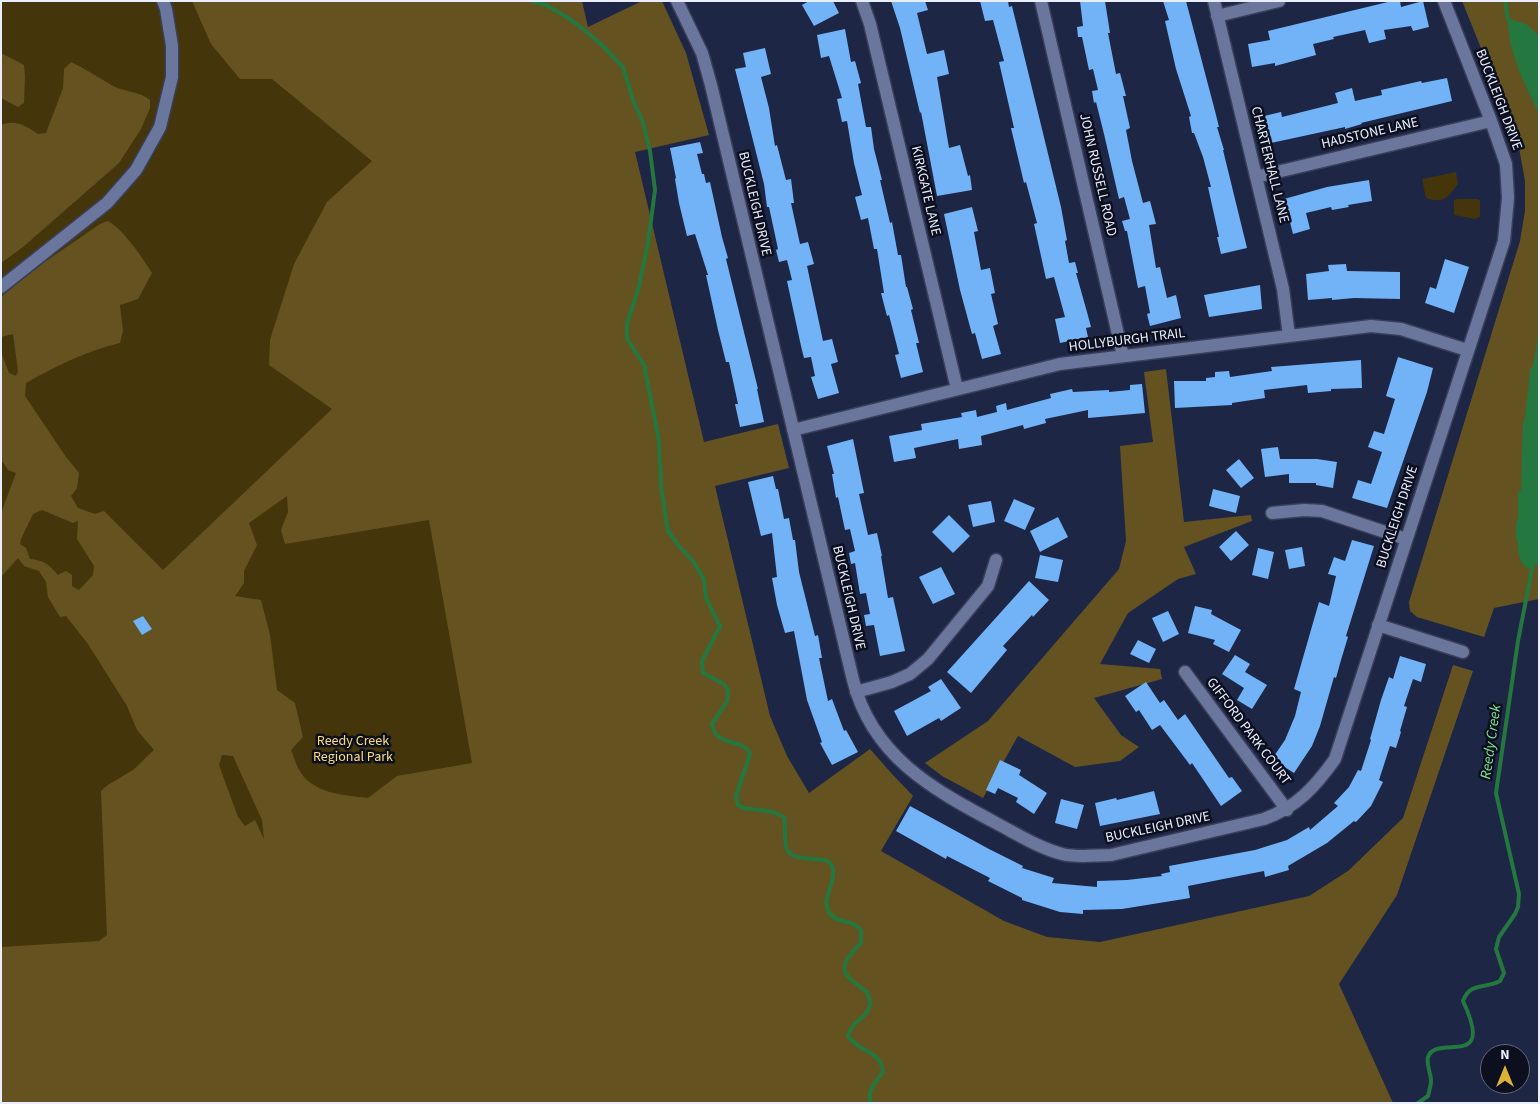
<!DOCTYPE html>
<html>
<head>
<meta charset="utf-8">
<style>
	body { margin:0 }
	#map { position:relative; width:1540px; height:1104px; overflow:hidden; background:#1d2645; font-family:"Source Sans 3",sans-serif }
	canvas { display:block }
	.frame { position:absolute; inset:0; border:2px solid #e8eeff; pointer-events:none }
	.north { position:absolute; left:1480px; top:1044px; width:50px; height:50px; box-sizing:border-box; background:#0c101e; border:1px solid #646978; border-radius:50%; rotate:0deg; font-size:14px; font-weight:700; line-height:20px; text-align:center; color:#e8eeff }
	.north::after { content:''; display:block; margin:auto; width:18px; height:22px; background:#dbb233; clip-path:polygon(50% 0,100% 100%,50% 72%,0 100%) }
</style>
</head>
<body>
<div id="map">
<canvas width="1540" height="1104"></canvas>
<div class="frame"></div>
<div class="north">N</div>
</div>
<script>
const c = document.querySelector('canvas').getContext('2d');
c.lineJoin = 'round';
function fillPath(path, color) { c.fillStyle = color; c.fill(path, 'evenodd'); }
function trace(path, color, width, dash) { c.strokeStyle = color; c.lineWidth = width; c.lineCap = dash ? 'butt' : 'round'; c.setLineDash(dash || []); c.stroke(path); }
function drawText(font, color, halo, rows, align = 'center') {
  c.font = font + ' "Source Sans 3",sans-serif'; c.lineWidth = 5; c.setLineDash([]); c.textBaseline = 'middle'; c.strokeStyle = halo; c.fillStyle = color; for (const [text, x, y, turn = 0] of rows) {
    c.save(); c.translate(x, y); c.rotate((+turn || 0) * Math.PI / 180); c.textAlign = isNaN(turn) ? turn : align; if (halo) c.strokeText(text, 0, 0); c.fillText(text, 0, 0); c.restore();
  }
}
const green = new Path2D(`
	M1,1H407L811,835L1289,1103H1Z
	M1456,172L1458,184C1447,198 1444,204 1426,198L1422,179Z
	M1458,199H1478L1480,201V217L1475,219L1454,215V200Z`);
const forest = new Path2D(`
	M192,1H582L588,27L642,1H662L686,53L709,135L635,152L704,442L778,424L789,468L715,486L770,716L787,756L809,793L870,749L893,775L913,796L881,851L1004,921L1047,937L1100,942L1309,896L1348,871L1403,818L1453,665L1473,671L1397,895L1339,984L1393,1103H1V947L99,941L107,935L101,791L108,785L133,770L154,750L137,730L127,706L88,644L66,616L60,617L48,597L46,582L39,571L24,566L18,558L1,577V513L16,473L8,470L3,462H1V352L9,373L16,376L18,371L13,334L1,337V297L39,266L100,224L108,221C124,230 142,257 152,273L138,299L120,305L123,331L120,343C86,351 56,366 26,383L25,396L66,457L79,473L77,488L71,496L78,508L95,514L104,511L163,570L332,409L269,365L270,340L294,264L327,202L372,161L272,79H240L211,44ZM287,496L288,512L281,530L285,544L429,520L472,763L397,776L368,798C344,795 311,794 298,768C295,762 294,756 291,750L303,737L295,703L277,690L270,635L261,600L235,596L244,583V571L257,545L249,523ZM42,510L73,523L78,521L77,539L94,566L93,575L79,590L72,586V575L66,571L58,575C49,564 43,560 30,559L26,548L20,544L21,539L33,514ZM143,616L151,629L142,635L134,621ZM222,755L233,756L262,820L264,839L255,820L245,826L238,817L219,765Z
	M1462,1L1539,2V599L1494,608L1484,637L1417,617L1410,611L1409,602L1520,241L1525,211V181L1517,137Z
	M1,53L24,65L25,76L24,103L18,107L1,98Z
	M71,62C86,69 99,78 113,86C125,92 139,91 150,100V108L141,129L119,163L23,247L1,263V125C16,119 26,126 38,134L46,133L63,88L64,69Z
	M1166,369L1184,522L1251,515L1252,521L1184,547L1196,574L1178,579L1128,613L1100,664L1160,669L1162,679L1094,698L1121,735L1139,747L1120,761L1075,767L1018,736L983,798L942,776L925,763L988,721L1119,569L1126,541L1120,446L1153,442L1144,372Z`);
const water = new Path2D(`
	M1508,19L1526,24L1539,36V114C1525,84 1508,53 1508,19Z
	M1539,331V564L1528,569L1522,563L1518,552V543L1516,538V523L1518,518V494L1521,490L1523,423L1525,418L1530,370L1533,365Z`);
const stream = new Path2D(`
	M531,1L546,5L570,19L599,42L623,67L634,103L643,122L650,151L655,190L648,243L639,286L627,324V339L646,368L645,370L659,441L661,487L668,531L679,546L693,561L704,579L706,598L720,626L702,661L703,673L724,684L728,690L727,701L712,724C716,749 744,737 750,754L736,796L738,805L744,808L773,812L784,817C786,827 784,836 786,846C788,862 817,857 828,861C843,876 821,893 828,910C834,925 853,918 861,930V943C837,968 839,972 867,992C868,996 871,1001 870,1005C868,1018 851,1021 848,1036C861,1054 880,1049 883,1072C876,1081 866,1091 871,1103
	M1505,1L1508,19L1511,23
	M1418,1103L1428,1096C1429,1091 1431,1086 1431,1081C1431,1073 1426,1065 1428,1057C1437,1033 1496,1071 1463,1001C1470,982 1485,989 1500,981L1504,973L1496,949L1499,937L1515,914L1518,907L1519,894L1496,793L1518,641L1533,564L1539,554`);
const building = new Path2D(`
	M809,1H833L839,13L814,26L802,5Z
	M891,1H925L928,10L917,13L927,54L944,50L949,74L937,77L949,148L960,145L968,176L970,175L972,190L937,196L921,112L920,113L900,28Z
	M980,1H1008L1009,7L1012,6L1061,207L1067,240L1065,241L1069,263L1075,262L1078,273H1076L1087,312L1091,327L1086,328L1088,337L1060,343L1055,319L1065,317L1054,277L1046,279L1034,224L1037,223L1026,182L1024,183L1011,128H1014L999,62L1004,61L993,20L985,21Z
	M1080,1H1105L1110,33H1108L1116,74L1120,73L1126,96H1123L1130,128L1126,130L1132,161L1143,203L1150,201L1156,224L1149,225L1156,268L1160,267L1167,298L1176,295L1181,318L1150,326L1147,314L1150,313L1145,286L1138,288L1127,231H1125L1122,221L1130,219L1124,197L1119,199L1104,134L1096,102L1094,103L1092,91L1098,90L1093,69L1089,70L1082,37H1078L1077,27L1083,26Z
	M1163,1H1186L1215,111L1219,127H1217L1224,150H1223L1247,248L1221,254L1217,237H1219L1208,187H1211L1203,157L1194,133H1192L1189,117L1191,116L1176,69L1165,21L1169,20Z
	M1392,1H1400L1401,7L1423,1L1429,27L1413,31L1411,26L1384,30L1386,39L1369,43L1365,30L1333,37L1334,39L1313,44L1316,55L1275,66V63L1252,67L1248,44L1270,40L1268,31Z
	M845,29L851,62L855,61L861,83L858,84L866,127H871L874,149L882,180H880L890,223L892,222L898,255H901L906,287H907L913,309L911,310L919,343H916L923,372L901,378L895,355L899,354L889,315L887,316L881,293H884L877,249H874L868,218L861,220L855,197L862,195L854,163L847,121L842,122L837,99L842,98L829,56L821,58L817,35Z
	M765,48L771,74L761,77L769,108L775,146L777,145L786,180L791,179L794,203H791L800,244L808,242L814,264L807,266L823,341L832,339L838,362L831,364L839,393L818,399L811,377L815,376L811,357L804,358L801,346L787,281L792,280L787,260L779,262L776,250L778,249L769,207H767L764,184L735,69L746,67L743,53Z
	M1447,78L1452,101L1361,123L1362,124L1345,129V127L1271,143L1264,116L1281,112L1282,117L1338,103L1335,93L1352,88L1355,101L1382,95L1381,90L1421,81L1422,83Z
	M700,142L703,153L697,154L702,174H704L706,183L710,182L722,237L728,258L726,259L758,389H757L764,422L740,427L735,404H738L729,362H726L718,330L706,275H708L695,234L687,236L679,203L675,179L676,178L670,148Z
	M1369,180L1372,201L1348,205L1349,207L1332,210L1331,207L1306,213L1310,229L1293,234L1284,199L1327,187Z
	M972,207L978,231L974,232L981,270L990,268L995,293L991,294L998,324L993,326L1001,354L982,359L975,333L972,334L960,290L944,214Z
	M1445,259L1469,267L1454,313L1425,303L1430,287L1436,289Z
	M1346,264L1347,271L1400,272V299L1354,298L1332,300V298L1308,300L1306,274L1329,271L1328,265Z
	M1260,285L1262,309L1209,317L1204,295Z
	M1398,357L1433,368L1427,392L1387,508L1352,498L1358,480L1371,484L1382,452L1368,447L1374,431L1384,434L1395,399L1386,396Z
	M1361,360L1362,388L1331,389V391L1308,393L1307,385L1264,390L1265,398L1232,403V405L1175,408L1174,381H1206V378L1215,377V372L1229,371L1230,377L1272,371L1271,367Z
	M1142,384L1145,413L1088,418V410L1045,419L1046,423L1024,429L1023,425L981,436L982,445L959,449L958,439L914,448L916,458L894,462L889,436L922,430L921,424L962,417L961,413L976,410L977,417L997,412L996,406L1006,403L1007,410L1051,398L1050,394L1072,389L1073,392L1109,390V392L1130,390V385Z
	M853,439L864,493L859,494L868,535L877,533L882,556H881L888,598L893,597L905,651L880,656L874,625L866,626L864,615L870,614L866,593L860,594L855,563L851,564L849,553L855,551L850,529L845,530L838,497L836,498L832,474H834L827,446Z
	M1278,447L1280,459H1317L1337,462L1333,488L1316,485V483H1289V474L1265,477L1261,449Z
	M1239,459L1254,478L1241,488L1226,470Z
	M773,476L776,489H778L784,519L789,518L793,540H795L799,572L815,636L818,635L822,658H819L828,701L832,699L844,731L846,730L858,752L832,765L820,743L822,742L807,700L794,631L785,633L777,605L772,578L777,577L772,533L761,536L748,482Z
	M1213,489L1240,496L1236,513L1209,506Z
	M1014,499L1035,508L1025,530L1004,521Z
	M991,501L995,522L973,527L968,505Z
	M949,515L970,536L953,553L932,532Z
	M1058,517L1068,537L1040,552L1030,531Z
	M1236,531L1249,545L1231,561L1219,547Z
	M1352,540L1374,546L1346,636L1348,637L1341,660L1336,678L1334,677L1320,726L1312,746L1294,773L1272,759L1285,740L1295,716L1301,692L1294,689L1319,602L1329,606L1336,576L1328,574L1334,557L1345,561Z
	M1302,547L1305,566L1289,569L1285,550Z
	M1258,548L1274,552L1268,579L1252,575Z
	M1040,555L1063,560L1058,582L1035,578Z
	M941,567L955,594L933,604L919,577Z
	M1029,581L1049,600L1033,617L1032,615L1003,646L1007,650L971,693L947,672Z
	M1195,606L1212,610L1211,614L1241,630L1229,652L1213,644L1215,640L1188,633Z
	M1168,611L1179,634L1163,642L1152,618Z
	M143,616L152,629L142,635L133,621Z
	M1138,640L1156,649L1149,663L1130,654Z
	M1235,655L1250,664L1245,672L1267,685L1252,709L1237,700L1244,688L1222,674Z
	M1400,656L1426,664L1421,682L1413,679L1404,706L1407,707L1400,731L1401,732L1396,748L1390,746L1379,780L1383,782L1371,806L1356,822L1354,821L1327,843L1288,866L1289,870L1265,877L1264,871L1188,886L1190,898L1122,909L1083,910V914L1060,912L1022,900V898L988,881L990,878L947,856L946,859L896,831L910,806L989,849L1023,866L1022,868L1054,878L1052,883L1097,887V881L1127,880L1162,876L1161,874L1170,872L1169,866L1255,850L1287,840L1309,827L1310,830L1338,806L1334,803L1349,787L1358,770L1361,771L1371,740L1370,739L1381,700L1389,677L1393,679Z
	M941,679L961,708L941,721L939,718L907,736L894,711L931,691L928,687Z
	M1146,682L1160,703L1164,700L1178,720L1185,714L1229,778L1232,777L1242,791L1221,806L1192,763L1190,765L1160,725L1152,730L1139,710L1136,712L1125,696Z
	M1000,760L1021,770L1019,775L1047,793L1034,814L1016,802L1018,798L998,788L995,794L986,790Z
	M1154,791L1160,814L1100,826L1095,803L1116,798L1117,800Z
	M1061,799L1084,805L1077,829L1055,823Z`);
const street = new Path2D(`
	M677,1L702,53L711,85L853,680C872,756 932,789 996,823C1017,834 1039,848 1062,854C1077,858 1096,855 1111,855L1264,819C1297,807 1315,787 1335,759L1504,241L1508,198L1506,164L1491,121L1444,1
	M862,1L870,24L957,389
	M1041,1L1123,356
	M1214,1L1283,289L1289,336
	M1217,16L1279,1
	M1256,177L1491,121
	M1,287L107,203L136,170L160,127L172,77V46L166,9L163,1
	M793,430L1060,364L1289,336L1371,326L1401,329L1467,350
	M1272,513L1304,510L1322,511L1406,539
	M1378,625L1463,652
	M1185,672L1287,810
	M856,692L892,682L910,674L928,659L988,586L996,560`);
const streetNames = [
	["BUCKLEIGH DRIVE",1498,100,69],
	["HADSTONE LANE",1370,134,-13],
	["CHARTERHALL LANE",1269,165,76],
	["JOHN RUSSELL ROAD",1097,175,77],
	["KIRKGATE LANE",925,191,77],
	["BUCKLEIGH DRIVE",754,204,77],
	["HOLLYBURGH TRAIL",1127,341,-7],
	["BUCKLEIGH DRIVE",1398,517,-72],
	["BUCKLEIGH DRIVE",848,598,77],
	["GIFFORD PARK COURT",1248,732,53],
	["BUCKLEIGH DRIVE",1158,828,-12]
];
const parkNames = [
	["Reedy Creek",353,742],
	["Regional Park",353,758]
];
const waterNames = [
	["Reedy Creek",1492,742,-82]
];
fillPath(green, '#44360a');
fillPath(forest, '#645321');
fillPath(water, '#24773e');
trace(stream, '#24773e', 4);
fillPath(building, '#72b3f7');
trace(street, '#393f5a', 15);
trace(street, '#6a769b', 12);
drawText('14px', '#e8eeff', '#0c101e', streetNames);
drawText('14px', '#fcdb7d', '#0c101e', parkNames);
drawText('italic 15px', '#7ee798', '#0c101e', waterNames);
</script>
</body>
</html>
